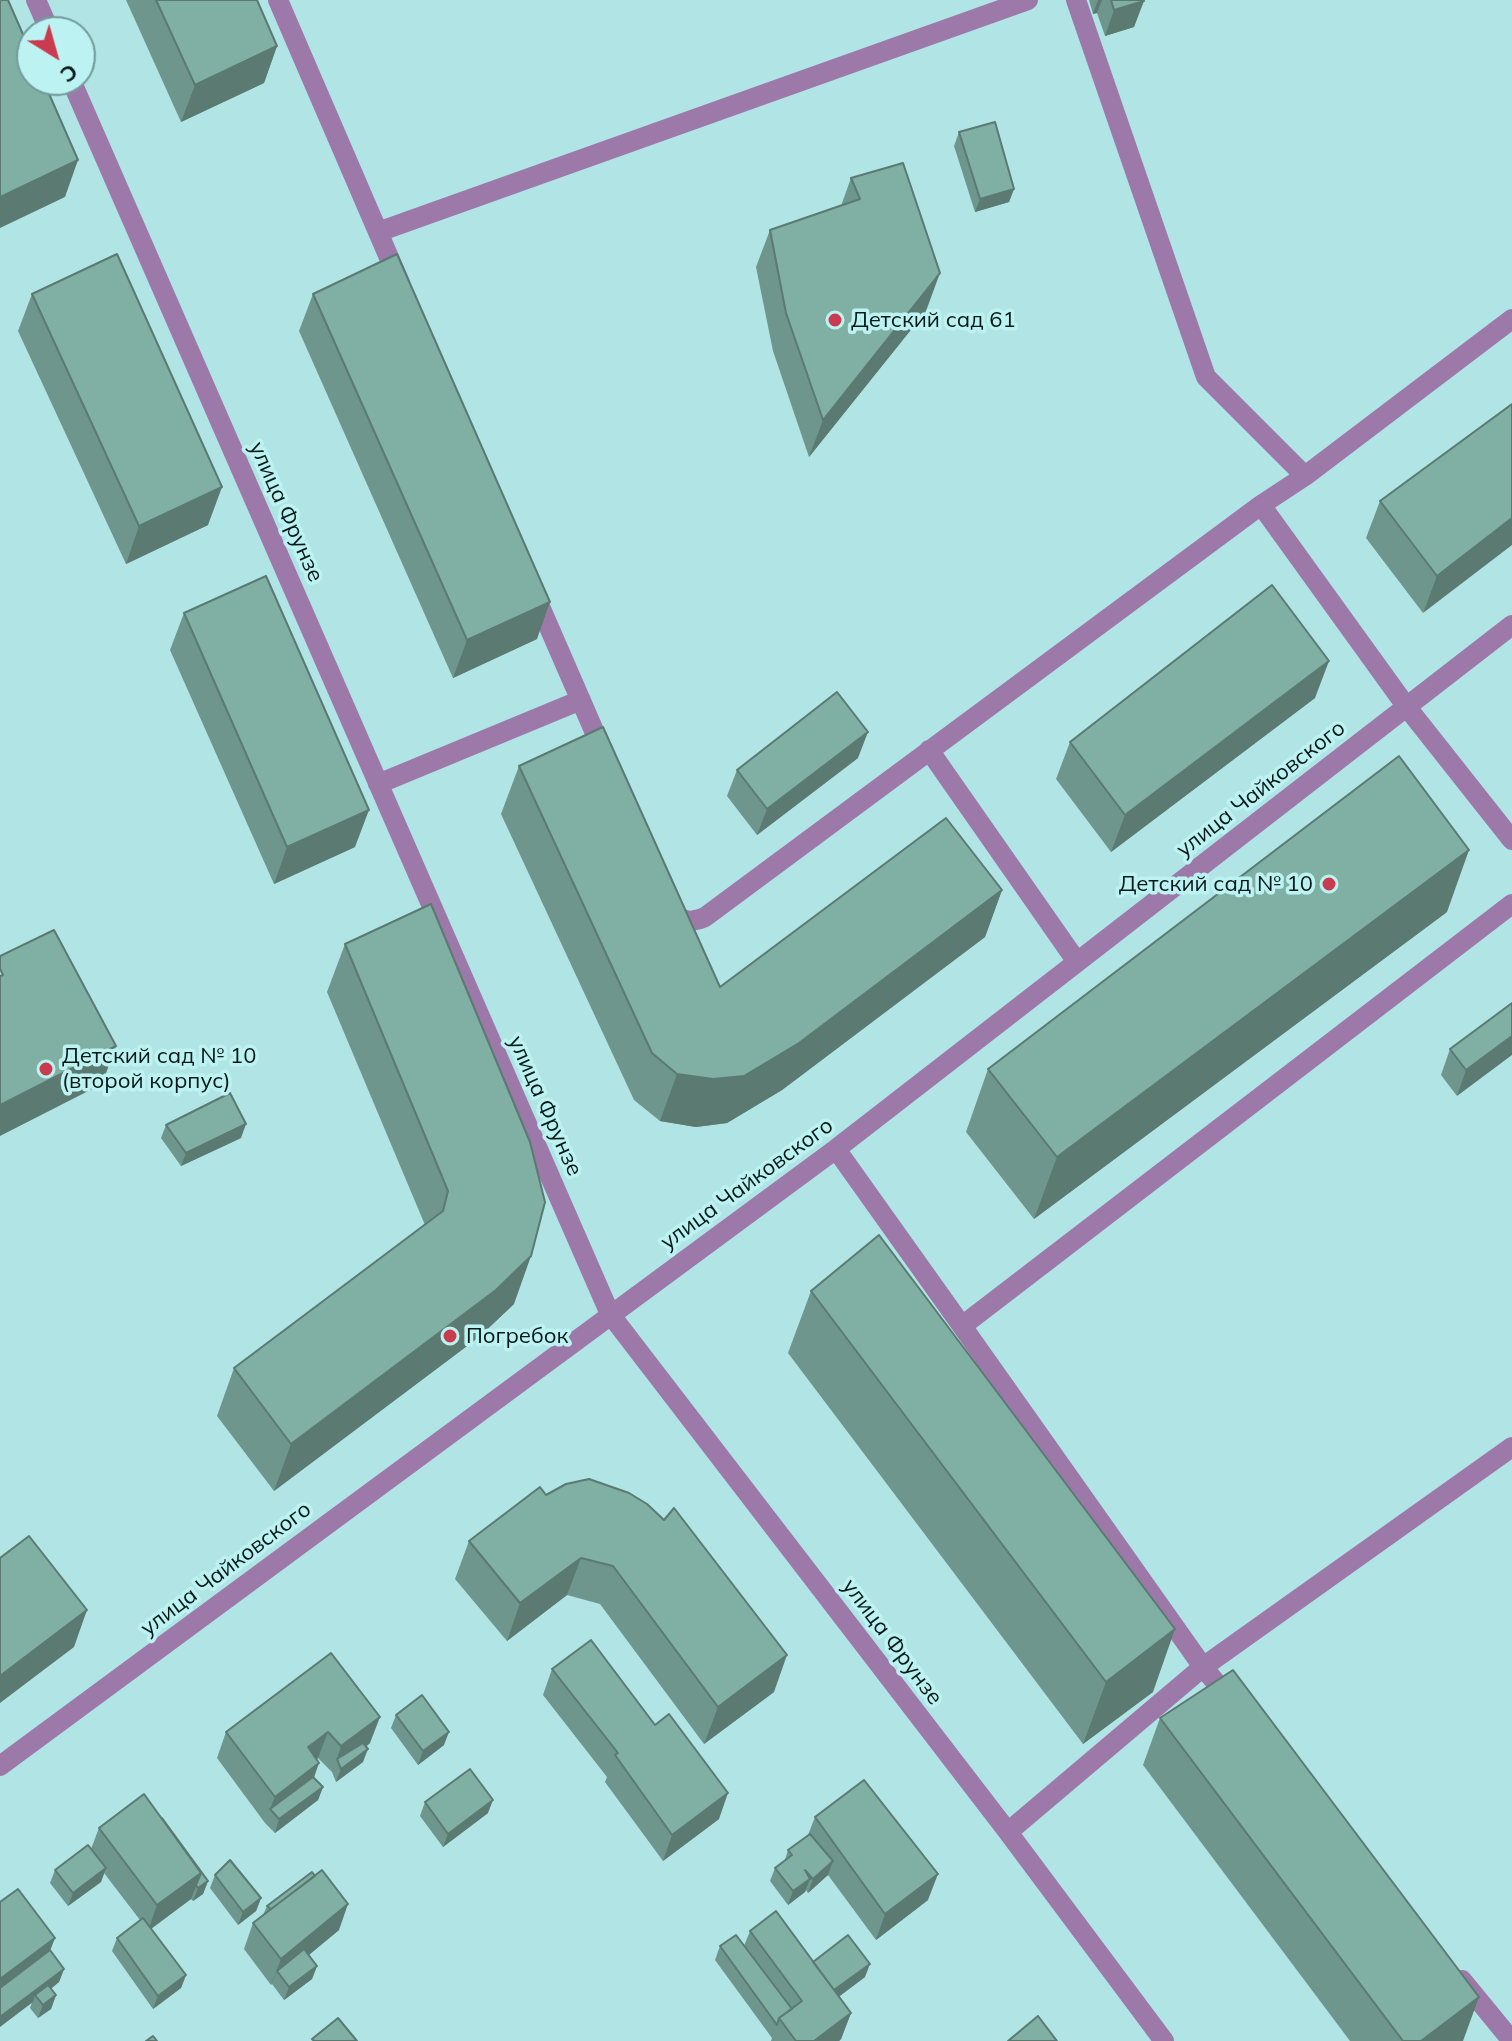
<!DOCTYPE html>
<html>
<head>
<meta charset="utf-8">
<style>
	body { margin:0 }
	#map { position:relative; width:1512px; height:2041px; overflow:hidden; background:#b0e4e5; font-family:Mulish,sans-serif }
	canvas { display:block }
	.north { position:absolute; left:16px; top:16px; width:80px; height:80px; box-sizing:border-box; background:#bdf2f2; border:2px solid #739b9b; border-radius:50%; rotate:143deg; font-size:22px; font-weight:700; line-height:32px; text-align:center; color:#051919 }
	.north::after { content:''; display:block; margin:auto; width:28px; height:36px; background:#cb3b4f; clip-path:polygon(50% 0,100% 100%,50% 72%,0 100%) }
</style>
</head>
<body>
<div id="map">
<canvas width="1512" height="2041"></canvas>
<div class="north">С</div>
</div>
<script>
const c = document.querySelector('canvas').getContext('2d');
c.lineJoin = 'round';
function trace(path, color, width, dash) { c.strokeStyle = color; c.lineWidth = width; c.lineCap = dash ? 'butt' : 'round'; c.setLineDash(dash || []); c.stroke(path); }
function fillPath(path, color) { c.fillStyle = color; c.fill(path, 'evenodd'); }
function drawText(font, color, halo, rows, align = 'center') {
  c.font = font + ' Mulish,sans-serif'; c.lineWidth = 7; c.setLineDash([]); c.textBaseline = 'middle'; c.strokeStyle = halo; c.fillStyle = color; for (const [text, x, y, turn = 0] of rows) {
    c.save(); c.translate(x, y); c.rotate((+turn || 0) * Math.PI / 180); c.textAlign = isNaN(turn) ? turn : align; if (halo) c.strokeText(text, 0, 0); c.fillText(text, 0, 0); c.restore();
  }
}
const minor = new Path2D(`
	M36,0L50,32
	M278,0L400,283
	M1076,0L1206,377L1305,476
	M71,80L610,1314L1008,1832L1164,2041
	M378,232L1028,0
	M1261,505L1406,706L1512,840
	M535,595L605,756
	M929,750L1077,962
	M378,784L581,700
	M670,907C679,921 689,924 705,917L1261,505L1305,476L1512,319
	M836,1149L962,1326
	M1232,1702L1203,1667L962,1326L1512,904
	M0,1766L836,1149L1512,625
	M1008,1832L1203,1667L1512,1447
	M1462,1980L1512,2041`);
const wall = new Path2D(`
	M126,0H257L277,46L264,83L181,122Z
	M1089,0H1143L1134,27L1105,36L1097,13L1093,14Z
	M959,132L1014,189L1009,202L975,212L954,146Z
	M851,178L926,311L809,457L773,351L756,267L770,230L841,206Z
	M32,294L208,525L126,564L18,331Z
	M313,294L537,639L453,678L299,331Z
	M1512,404L1423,613L1366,538L1380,501Z
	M184,613L355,847L274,884L170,650Z
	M1315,698L1111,852L1056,779L1070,742Z
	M858,758L757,835L727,796L737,770Z
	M519,766L720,987L1002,890L985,937L782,1090L727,1123L696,1127L660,1121L634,1100L501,814Z
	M1447,912L1034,1219L966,1132L988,1069Z
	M345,944L514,1304L479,1337L274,1491L217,1416L234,1368L425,1225L327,992Z
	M1512,1003L1457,1096L1441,1075L1450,1049Z
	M166,1125L241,1138L181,1166L161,1138Z
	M811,1291L1153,1692L1083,1744L788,1353Z
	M546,1495L774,1692L704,1744L600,1604L567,1595L507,1641L455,1579L469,1541Z
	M331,1653L370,1743L366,1747L363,1762L336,1782L332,1772L318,1758L317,1759L314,1778L323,1787L318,1800L275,1833L265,1823L217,1758L226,1732Z
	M552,1669L719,1819L663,1861L605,1782L607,1777L543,1695Z
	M396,1715L444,1745L418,1765L391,1728Z
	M1160,1718L1463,2041H1350L1143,1765Z
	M425,1802L488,1813L443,1847L420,1816Z
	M815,1817L928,1900L876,1940L828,1875L808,1893L806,1890L805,1892L788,1905L770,1881L775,1868L785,1860L788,1850L808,1835Z
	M99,1828L208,1881L203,1894L193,1901L191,1899L151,1929L186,1975L181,1988L153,2009L112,1951L117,1938L140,1920L104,1873L101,1882L68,1906L50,1883L55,1870L91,1849Z
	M215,1875L261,1898L256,1911L238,1925L210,1888Z
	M267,1906L339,1930L309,1955L317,1966L312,1979L284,2000L272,1984L271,1985L244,1949L253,1923L263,1915Z
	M750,1931L813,1962L865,1977L838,1997L851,2013L841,2039L839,2041H771L772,2038L715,1960L720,1946H744Z
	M50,1950L64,1969L59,1982L51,1989L56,1995L51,2009L38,2018L30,2008Z`);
const shadedWall = new Path2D(`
	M1098,0H1102L1097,13L1093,14Z
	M1144,1L1134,27L1105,36L1114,10Z
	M277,46L264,83L181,122L195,85Z
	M78,160L65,197L0,228V197Z
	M1014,189L1009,202L975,212L980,199Z
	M940,273L926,311L809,457L823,420Z
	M222,487L208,525L126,564L139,526Z
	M1512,518V545L1423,613L1437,576Z
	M550,602L537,639L453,678L467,640Z
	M1329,661L1315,698L1111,852L1125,815Z
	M868,732L858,758L757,835L767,809Z
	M369,810L355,847L274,884L287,847Z
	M1469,850L1447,912L1034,1219L1057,1157Z
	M1002,890L985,937L782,1090L727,1123L696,1127L660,1121L677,1074Z
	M1512,1036V1055L1457,1096L1466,1070Z
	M116,1046L102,1084L0,1136V1105Z
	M246,1124L241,1138L181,1166L186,1153Z
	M531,1256L514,1304L479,1337L274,1491L291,1444Z
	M581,1558L567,1595L507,1641L520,1603Z
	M87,1610L74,1647L0,1703V1676Z
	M1175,1629L1153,1692L1083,1744L1106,1682Z
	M787,1655L774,1692L704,1744L718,1707Z
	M380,1717L370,1743L340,1766L337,1759L341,1746Z
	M328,1732L318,1758L298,1773L308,1747Z
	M449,1732L444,1745L418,1765L423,1751Z
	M368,1749L363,1762L336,1782L341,1769Z
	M319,1763L310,1789L270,1809L275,1797Z
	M323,1787L318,1800L275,1833L279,1819Z
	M728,1793L719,1819L663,1861L672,1835Z
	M493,1800L488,1813L443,1847L448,1834Z
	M833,1861L828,1875L808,1893L813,1879Z
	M106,1868L101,1882L68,1906L73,1893Z
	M201,1873L191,1899L148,1931L157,1905Z
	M938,1874L928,1900L876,1940L885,1914Z
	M810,1879L805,1892L788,1905L793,1891Z
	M208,1881L203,1894L193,1901L198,1888Z
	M261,1898L256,1911L238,1925L243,1912Z
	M348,1904L339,1930L282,1977L277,1971L271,1985L281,1959Z
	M55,1938L45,1964L0,1998V1979Z
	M870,1964L865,1977L820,2011L825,1997Z
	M317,1966L312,1979L284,2000L289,1987Z
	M64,1969L59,1982L38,1998L35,1995L33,2002L0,2027V2017Z
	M186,1975L181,1988L153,2009L158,1996Z
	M56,1995L51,2009L38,2018L43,2005Z
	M1479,1997L1463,2041H1421Z
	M851,2013L841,2039L839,2041H814Z`);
const building = new Path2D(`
	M0,0H8L32,55V80H43L78,160L0,197Z
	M156,0H257L277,46L195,85Z
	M1111,0H1143L1144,1L1114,10Z
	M995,122L1014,189L980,199L959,132Z
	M903,163L940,273L823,420L786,313L770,230L860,199L851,178Z
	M117,254L222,487L139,526L32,294Z
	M397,254L550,602L467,640L313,294Z
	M1512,404V518L1437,576L1380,501Z
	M266,576L369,810L287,847L184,613Z
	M1272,585L1329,661L1125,815L1070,742Z
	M837,692L868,732L767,809L737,770Z
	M603,727L720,987L946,818L1002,890L799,1043L744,1076L713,1079L677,1074L652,1053L519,766Z
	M1399,756L1469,850L1057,1157L988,1069Z
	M431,904L530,1142L545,1202L531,1256L496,1290L291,1444L234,1368L443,1211L448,1191L345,944Z
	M54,930L116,1046L0,1105V976L3,975L0,969V956Z
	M1512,1003V1036L1466,1070L1450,1049Z
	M230,1093L246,1124L186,1153L166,1125Z
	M879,1235L1175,1629L1106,1682L811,1291Z
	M589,1479L629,1493L647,1504L664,1520L674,1508L787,1655L718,1707L613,1566L581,1558L520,1603L469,1541L540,1487L546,1495L566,1484Z
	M29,1536L87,1610L0,1676V1558Z
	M591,1640L655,1725L669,1714L728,1793L672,1835L615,1755L618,1753L552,1669Z
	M331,1653L380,1717L341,1746L328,1732L315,1742L308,1747L319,1763L275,1797L226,1732Z
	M1233,1670L1479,1997L1421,2041H1403L1160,1718Z
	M422,1695L449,1732L423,1751L396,1715Z
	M363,1743L368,1749L341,1769L337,1759Z
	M470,1769L493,1800L448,1834L425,1802Z
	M313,1777L323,1787L279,1819L270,1809Z
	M864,1780L938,1874L885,1914L815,1817Z
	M144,1794L201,1873L157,1905L99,1828Z
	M162,1818L208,1881L198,1888L196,1885L201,1873Z
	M810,1834L833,1861L813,1879L805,1870L810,1879L793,1891L775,1868L792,1855L788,1850Z
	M88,1845L106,1868L73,1893L55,1870Z
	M230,1860L261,1898L243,1912L215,1875Z
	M322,1870L348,1904L281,1959L253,1923Z
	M312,1872L315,1876L271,1909L267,1906Z
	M18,1889L55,1938L0,1979V1902Z
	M776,1911L851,2013L814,2041H796L779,2018L802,2001L750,1931Z
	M143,1918L186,1975L158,1996L117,1938Z
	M736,1935L792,2009L779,2018L777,2025L720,1946Z
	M848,1935L870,1964L834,1990L813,1962Z
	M304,1949L317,1966L289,1987L277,1971Z
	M50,1950L64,1969L0,2017V1988Z
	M48,1985L56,1995L43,2005L35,1995Z
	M1038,2016L1057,2041H1008Z
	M338,2018L357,2041H314L312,2039Z
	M153,2036L157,2041H146Z`);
const markers = [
	[835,320,8,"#cb3b4f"],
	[1329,884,8,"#cb3b4f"],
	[46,1069,8,"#cb3b4f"],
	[450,1336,8,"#cb3b4f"]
];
const poiNames = [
	["Детский сад 61",851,320],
	["Детский сад № 10",1313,884,"right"],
	["Детский сад № 10",62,1056],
	["(второй корпус)",62,1081],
	["Погребок",466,1336]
];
const streetNames = [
	["улица Фрунзе",286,512,66],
	["улица Чайковского",1261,789,-38],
	["улица Фрунзе",545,1106,66],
	["улица Чайковского",747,1184,-36],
	["улица Чайковского",226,1569,-37],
	["улица Фрунзе",892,1642,53]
];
trace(minor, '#9d79a9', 20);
fillPath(wall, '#6e968c');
fillPath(shadedWall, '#5a7a72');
fillPath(building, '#80afa3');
trace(building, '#5a7a72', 2);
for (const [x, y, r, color] of markers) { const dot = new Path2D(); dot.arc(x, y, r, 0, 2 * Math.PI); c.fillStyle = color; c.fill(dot); trace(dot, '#bdf2f2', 3); }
drawText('22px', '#051919', '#bdf2f2', poiNames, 'left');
drawText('22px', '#051919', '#bdf2f2', streetNames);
</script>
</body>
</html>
